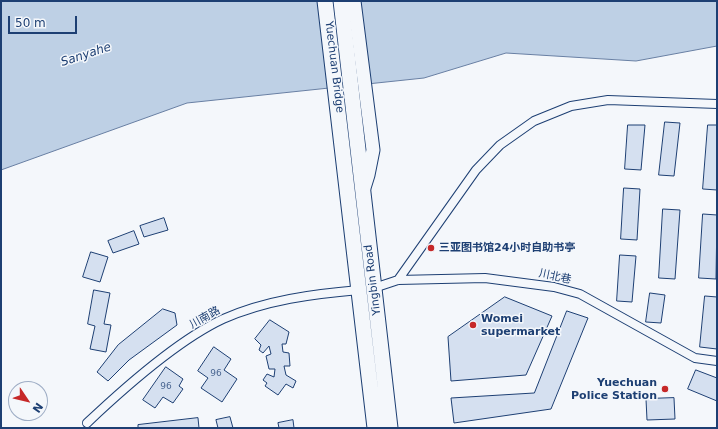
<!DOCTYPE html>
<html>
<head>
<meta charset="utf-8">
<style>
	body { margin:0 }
	#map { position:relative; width:718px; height:429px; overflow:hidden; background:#f4f7fb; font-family:"DejaVu Sans",sans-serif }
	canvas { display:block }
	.frame { position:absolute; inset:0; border:2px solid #1d3f73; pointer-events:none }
	.north { position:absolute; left:8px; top:381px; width:40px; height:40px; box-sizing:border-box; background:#f4f7fb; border:1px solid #9eadc5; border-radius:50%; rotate:125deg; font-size:11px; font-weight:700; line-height:16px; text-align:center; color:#1d3f73 }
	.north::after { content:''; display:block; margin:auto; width:14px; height:18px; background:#c62828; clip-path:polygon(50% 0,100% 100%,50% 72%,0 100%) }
	.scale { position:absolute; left:8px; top:16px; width:69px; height:18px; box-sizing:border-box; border:2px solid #1d3f73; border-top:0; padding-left:5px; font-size:12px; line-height:14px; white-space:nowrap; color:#1d3f73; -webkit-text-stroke:3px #f4f7fb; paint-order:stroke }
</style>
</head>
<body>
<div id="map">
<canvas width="718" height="429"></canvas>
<div class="frame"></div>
<div class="north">N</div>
<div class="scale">50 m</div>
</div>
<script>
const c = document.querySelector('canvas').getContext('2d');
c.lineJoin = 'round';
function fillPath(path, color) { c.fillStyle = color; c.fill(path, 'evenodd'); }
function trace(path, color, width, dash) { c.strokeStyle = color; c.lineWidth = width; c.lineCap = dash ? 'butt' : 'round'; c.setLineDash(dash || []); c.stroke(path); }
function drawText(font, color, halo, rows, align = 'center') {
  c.font = font + ' "DejaVu Sans","Noto Sans SC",sans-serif'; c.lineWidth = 3; c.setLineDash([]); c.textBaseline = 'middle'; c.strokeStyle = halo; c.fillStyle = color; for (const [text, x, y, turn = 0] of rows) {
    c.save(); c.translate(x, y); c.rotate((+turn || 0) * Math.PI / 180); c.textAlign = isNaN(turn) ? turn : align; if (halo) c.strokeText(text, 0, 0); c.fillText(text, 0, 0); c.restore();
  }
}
const water = new Path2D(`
	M1,1H717V46L636,61L506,53L424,78L187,103L1,170Z`);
const building = new Path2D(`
	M665,122L680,123L674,176L659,175Z
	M628,125H645L641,170L625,169Z
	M708,125H717V190L703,189Z
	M624,188L640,189L637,240L621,239Z
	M663,209L680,210L675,279L659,278Z
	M703,214L717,215L716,279L699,278Z
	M164,218L168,230L144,237L140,226Z
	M134,231L139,244L113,253L108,241Z
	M91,252L108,257L100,282L83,277Z
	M620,255L636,256L632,302L617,301Z
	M94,290L110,293L104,324L111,325L106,352L90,349L95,326L88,324Z
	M650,293L665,295L661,323L646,322Z
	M705,296L717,297V349L700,347Z
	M505,297L552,316L526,375L451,381L448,337Z
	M163,309L175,313L177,325L129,360L108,381L97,372L118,345Z
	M567,311L588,318L551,409L454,423L451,398L534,393Z
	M270,320L289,332L286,344H282L283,352L289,353L290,366H284L286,375L296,381L293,388L286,384L278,395L265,386L267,383L263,380L267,374L274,377L275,369H269L266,356L271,354L269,346L263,353L259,350L261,345L255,339Z
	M214,347L231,359L224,370L237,379L222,402L201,388L208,378L198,371Z
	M166,367L183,379L179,386L183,389L173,403L163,397L155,408L143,400Z
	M696,370L717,378V401L688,389Z
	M674,398L675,419L647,420L646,399Z
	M230,417L233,428H218L216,420Z
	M198,418L199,428H138V425Z
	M293,420L294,428H279L278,423Z`);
const street = new Path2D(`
	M398,280L476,170L500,145L534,121L571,106L608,100L717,104
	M374,288L398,280L485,278L554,287L580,294L695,358L717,361
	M87,423C124,388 178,340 223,319C266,300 313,294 359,290`);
const primary = new Path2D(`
	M354,1L373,150L368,175L363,191`);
const highway = new Path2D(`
	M325,1L375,428
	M341,1L390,428`);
const markers = [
	[431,248,4,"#c62828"],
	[473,325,4,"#c62828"],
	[665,389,4,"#c62828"]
];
const numberNames = [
	["96",216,374],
	["96",166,387]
];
const streetNames = [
	["Yuechuan Bridge",334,67,83],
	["川北巷",555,277,12],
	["Yingbin Road",373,280,-97],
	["川南路",205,318,-29]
];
const poiNames = [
	["三亚图书馆24小时自助书亭",439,248],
	["Womei",481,319],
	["supermarket",481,332],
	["Yuechuan",657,383,"right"],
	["Police Station",657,396,"right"]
];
const waterNames = [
	["Sanyahe",86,55,-18]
];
fillPath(water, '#bed0e5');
trace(water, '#687fa3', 1);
fillPath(building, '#d5e0f0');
trace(building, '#1d3f73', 1);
trace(street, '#1d3f73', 10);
trace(primary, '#1d3f73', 15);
trace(highway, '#1d3f73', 17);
trace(street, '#f4f7fb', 8);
trace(primary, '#f4f7fb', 13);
trace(highway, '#f4f7fb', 15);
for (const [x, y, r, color] of markers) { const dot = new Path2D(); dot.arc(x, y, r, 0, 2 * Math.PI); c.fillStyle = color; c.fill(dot); trace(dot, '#f4f7fb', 1.5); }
drawText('9px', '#4b6792', null, numberNames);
drawText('11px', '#1d3f73', '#f4f7fb', streetNames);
drawText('bold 11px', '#1d3f73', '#f4f7fb', poiNames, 'left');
drawText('italic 12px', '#1d3f73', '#f4f7fb', waterNames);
</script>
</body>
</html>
